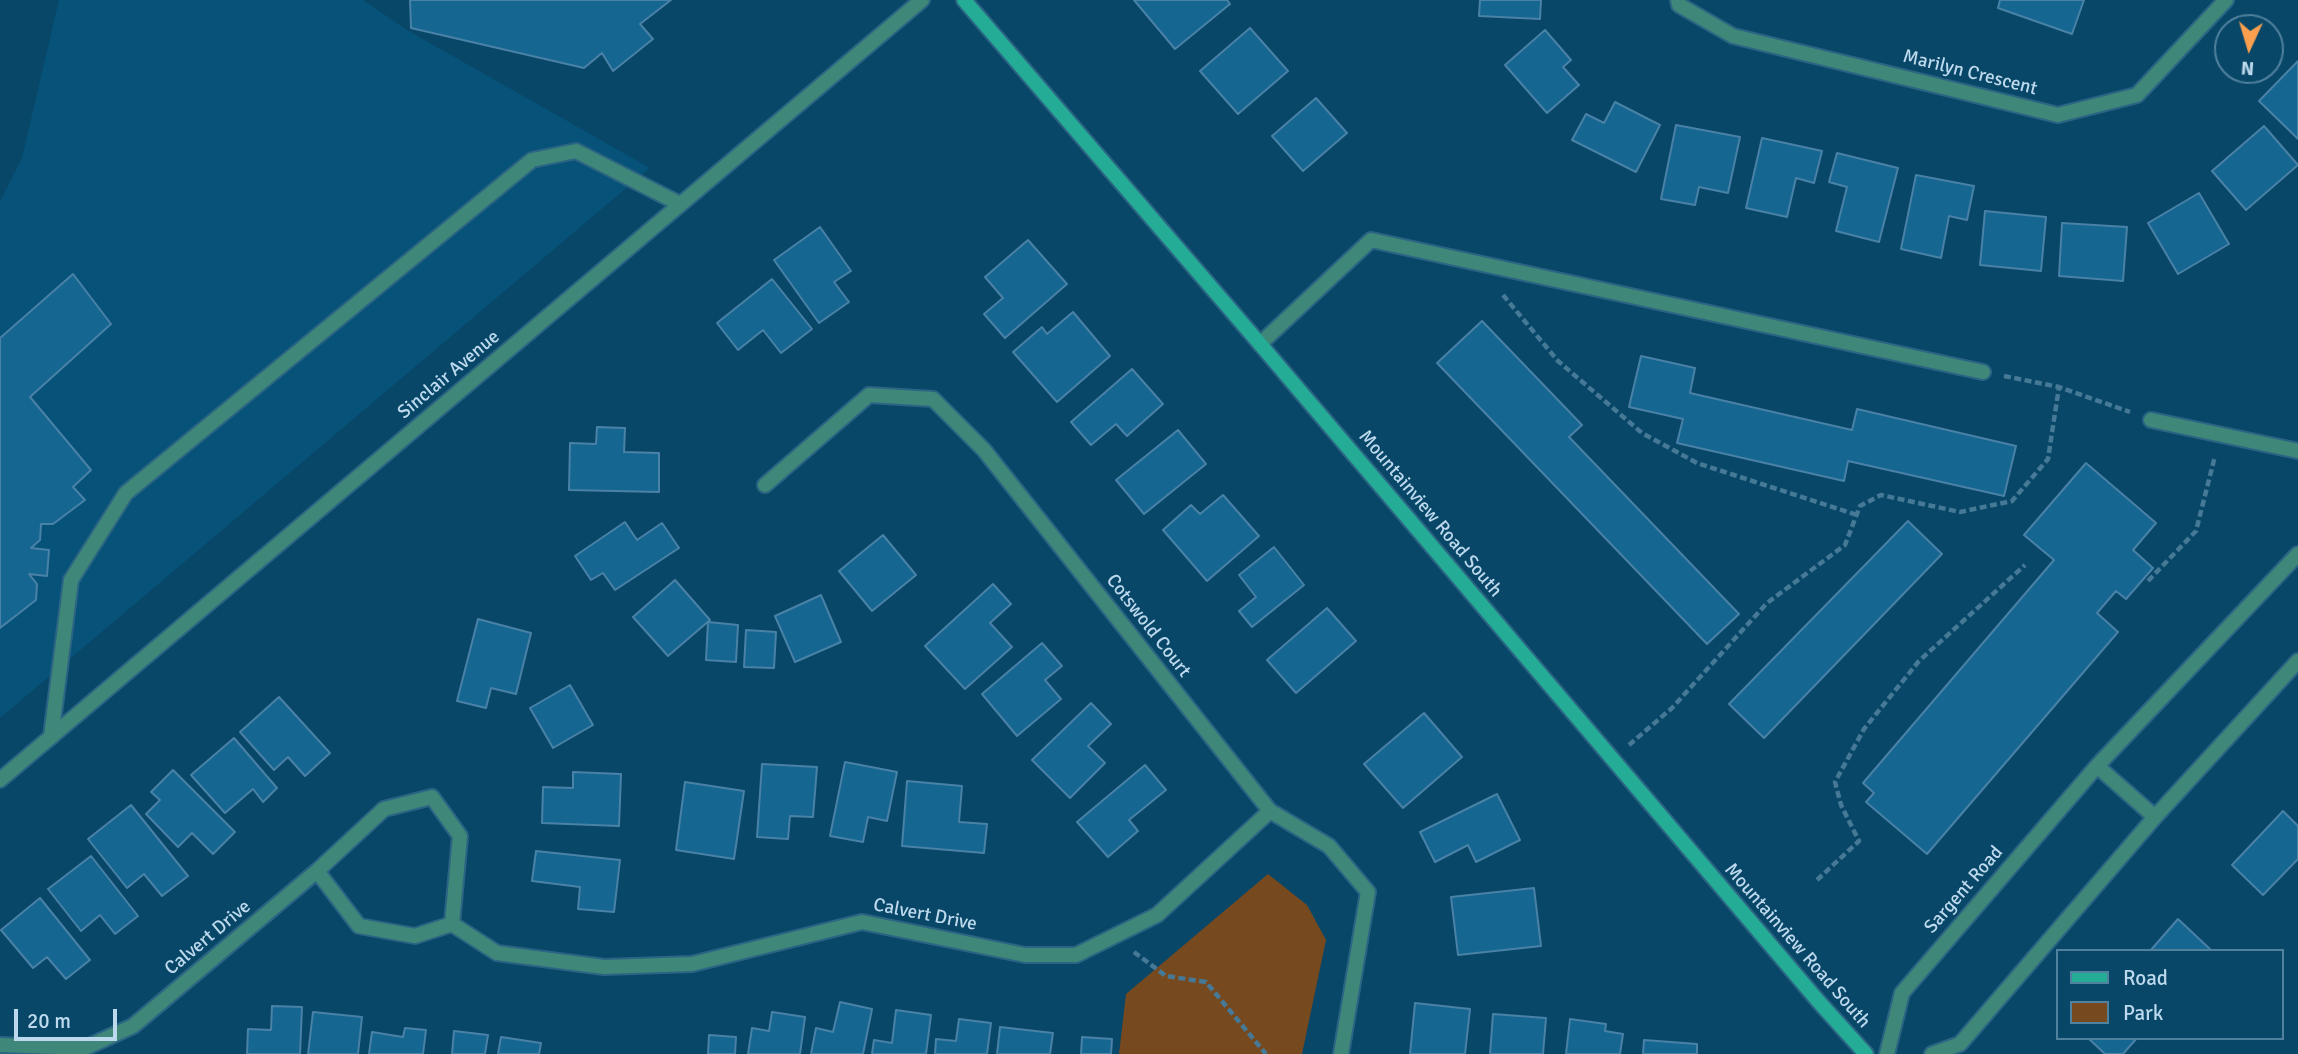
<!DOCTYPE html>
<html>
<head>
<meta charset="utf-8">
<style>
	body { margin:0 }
	#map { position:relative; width:2298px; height:1054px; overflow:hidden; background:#084768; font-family:Signika,sans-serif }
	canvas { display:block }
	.legend { position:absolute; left:2056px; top:949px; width:228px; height:91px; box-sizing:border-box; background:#084768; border:2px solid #50819d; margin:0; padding:9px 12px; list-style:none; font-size:21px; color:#bdd9ed }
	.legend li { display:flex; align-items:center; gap:14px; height:35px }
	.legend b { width:35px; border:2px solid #50819d }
	.north { position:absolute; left:2214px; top:14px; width:70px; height:70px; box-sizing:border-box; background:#084768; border:2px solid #50819d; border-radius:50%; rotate:184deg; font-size:19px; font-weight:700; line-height:28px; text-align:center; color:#bdd9ed }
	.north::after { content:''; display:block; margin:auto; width:24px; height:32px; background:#fa9f4f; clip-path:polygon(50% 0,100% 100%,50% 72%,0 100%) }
	.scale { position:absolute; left:14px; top:1009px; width:103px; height:32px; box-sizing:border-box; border:4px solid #bdd9ed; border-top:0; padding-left:9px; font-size:21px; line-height:24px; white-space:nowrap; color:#bdd9ed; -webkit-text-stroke:5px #084768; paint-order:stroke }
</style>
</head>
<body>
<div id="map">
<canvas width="2298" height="1054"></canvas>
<ul class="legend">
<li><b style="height:9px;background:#24ac97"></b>Road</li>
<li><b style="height:19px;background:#77491f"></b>Park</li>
</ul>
<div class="north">N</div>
<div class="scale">20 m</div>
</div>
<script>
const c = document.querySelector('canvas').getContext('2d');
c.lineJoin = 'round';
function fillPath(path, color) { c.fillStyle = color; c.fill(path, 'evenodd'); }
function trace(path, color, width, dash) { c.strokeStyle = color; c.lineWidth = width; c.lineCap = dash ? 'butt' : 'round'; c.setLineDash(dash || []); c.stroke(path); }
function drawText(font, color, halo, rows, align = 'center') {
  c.font = font + ' Signika,sans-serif'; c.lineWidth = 5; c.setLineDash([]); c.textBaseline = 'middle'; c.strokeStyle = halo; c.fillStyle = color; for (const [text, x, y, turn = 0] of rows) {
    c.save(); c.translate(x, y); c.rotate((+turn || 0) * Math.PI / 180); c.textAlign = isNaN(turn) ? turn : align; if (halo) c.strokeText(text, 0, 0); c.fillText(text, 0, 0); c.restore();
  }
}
const built = new Path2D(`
	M59,0H363L407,30L650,168L0,718V202L22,158Z`);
const green = new Path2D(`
	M1268,874L1307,905L1326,940L1302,1054H1119L1126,994Z`);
const building = new Path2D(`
	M410,0H671L640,24L653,39L613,71L602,53L584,68L411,28Z
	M1134,0H1227L1230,4L1175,49Z
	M1480,0H1541L1540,19L1479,16Z
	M2000,0H2084L2072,34L1998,8Z
	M1250,28L1288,71L1238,114L1200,71Z
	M1545,30L1571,60L1563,67L1579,85L1547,113L1505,65Z
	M2298,61V139L2259,101Z
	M1316,98L1347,133L1303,171L1272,136Z
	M1615,102L1660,125L1636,172L1572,140L1586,114L1604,123Z
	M1676,125L1740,137L1728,193L1699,187L1695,205L1661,199Z
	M2264,126L2298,165L2246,210L2212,171Z
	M1762,138L1822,151L1814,183L1796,178L1787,217L1746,208Z
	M1837,153L1898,168L1879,242L1836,231L1847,187L1829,182Z
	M1916,175L1974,186L1967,220L1949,216L1941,258L1901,249Z
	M2199,193L2229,244L2178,274L2148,223Z
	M1985,211L2046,217L2041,271L1980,265Z
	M2062,223L2127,227L2123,281L2059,276Z
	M820,227L851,271L834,282L849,302L819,323L774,260Z
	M1028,240L1067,284L1005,338L984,314L1003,298L985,277Z
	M73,274L111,324L30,397L91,470L73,487L85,500L53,524H41L40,540L31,548L49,550L47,576L29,574L37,584L36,600L0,628V338Z
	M772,279L812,329L781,353L763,330L738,350L717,323Z
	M1073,312L1110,356L1057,402L1013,352L1042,327L1047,334Z
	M1482,321L1582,425L1569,437L1739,614L1707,644L1437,363Z
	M1641,356L1695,368L1690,393L1852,430L1857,409L2016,446L2004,496L1848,461L1844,481L1677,443L1683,419L1629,407Z
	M1132,369L1163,404L1127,436L1116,424L1091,445L1071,422Z
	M597,427L625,428L624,452L659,453V492L569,490L570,443L596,444Z
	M1178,430L1206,464L1144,514L1116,480Z
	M2086,463L2156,523L2133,550L2153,568L2126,599L2116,591L2097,613L2118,632L1927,854L1866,802L1874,793L1863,783L2054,560L2024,535Z
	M1223,495L1259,536L1207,581L1163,530L1191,505L1200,514Z
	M1908,521L1942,554L1764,738L1729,704Z
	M625,522L637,540L662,523L679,548L615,590L603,573L591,580L575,556Z
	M883,535L916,575L872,611L839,571Z
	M1274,547L1304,585L1252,627L1239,611L1256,597L1239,575Z
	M675,580L710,620L668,656L633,617Z
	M993,584L1011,604L990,623L1012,647L965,689L925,646Z
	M821,595L841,642L795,662L775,616Z
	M1327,608L1356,641L1296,693L1267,660Z
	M478,619L531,633L516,694L491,688L486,708L457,701Z
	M708,622L738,625L736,662L706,660Z
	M746,630L776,632L774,668L744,667Z
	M1042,643L1062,666L1045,680L1061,699L1017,736L982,694Z
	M570,685L593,725L553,748L530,708Z
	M279,697L330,753L305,776L288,757L274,770L240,732Z
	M1091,703L1111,724L1088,746L1105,763L1070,798L1032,760Z
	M1424,713L1462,757L1403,808L1364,764Z
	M234,738L277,788L263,802L253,789L225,813L191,775Z
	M845,762L897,772L887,821L868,817L863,842L830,836Z
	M762,764L817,767L813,817L790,816L788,839L757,837Z
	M1145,765L1166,790L1129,820L1138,831L1108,857L1077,822Z
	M173,770L235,832L213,854L192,833L178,847L146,814L160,800L151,792Z
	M573,772L621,774L619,826L542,823L543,787L573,788Z
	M907,781L962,786L959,822L987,824L984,853L902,846Z
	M685,782L744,791L734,859L676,850Z
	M1497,794L1520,840L1476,862L1468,845L1435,862L1420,832Z
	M131,805L188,876L162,896L144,874L127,888L88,839Z
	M2283,811L2298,826V859L2263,895L2232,865Z
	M536,851L620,860L614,912L578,909L580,887L532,881Z
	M91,856L138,916L115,934L100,915L81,931L48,889Z
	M1534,888L1541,946L1458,955L1451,897Z
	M40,898L90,960L66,979L47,957L33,968L1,930Z
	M2178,919L2212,951H2150Z
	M840,1002L872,1009L863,1054H811L816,1028L833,1032Z
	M1415,1003L1470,1009L1465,1054H1410Z
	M272,1006L302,1007L300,1054H247L248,1029L271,1030Z
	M896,1010L931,1015L926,1054H872L874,1040L892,1043Z
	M313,1012L362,1017L358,1054H308Z
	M772,1012L805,1017L800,1054H748L752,1028L769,1031Z
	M1493,1014L1546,1018L1543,1054H1490Z
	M959,1019L991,1023L987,1054H935L936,1039L956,1041Z
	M1570,1019L1606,1024L1605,1031L1623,1034L1620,1054H1566Z
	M1000,1027L1053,1033L1050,1054H997Z
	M405,1028L426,1030L423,1054H369L372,1032L403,1037Z
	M454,1031L488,1035L485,1054H452Z
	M709,1035L736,1037L735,1054H708Z
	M501,1037L541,1043L539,1054H498Z
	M1082,1037L1112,1039L1111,1054H1081Z
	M2088,1038H2137L2123,1054H2105Z
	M1644,1040L1697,1044V1054H1643Z`);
const path = new Path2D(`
	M1503,295L1558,361L1642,433L1697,463L1857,515
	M2004,376L2059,387L2130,412
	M2148,581L2196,531L2215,456
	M1629,745L1672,708L1767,603L1845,545L1860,506L1881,495L1960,512L2012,501L2048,459L2059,387
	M1817,880L1859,841L1841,805L1835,782L1864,729L1919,661L2025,565
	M1134,952L1166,976L1206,982L1266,1054`);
const service = new Path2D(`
	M1260,344L1371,240L1983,372
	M2151,420L2298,451
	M51,737L71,580L126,493L532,160L576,151L680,204`);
const minor = new Path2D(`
	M1678,0L1679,5L1733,36L2058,115L2137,95L2226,0
	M765,485L869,395L933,399L984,450L1270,811L1329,846L1368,892L1341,1054
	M2097,766L2155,817
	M317,871L359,926L415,936L452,924
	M452,924L497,953L604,967L692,964L862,922L1025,955H1076L1157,915L1270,811
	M0,1045L85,1048L133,1026L317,871L384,809L432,797L460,836L452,924
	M1887,1054L1902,993L2097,766L2298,554
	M1932,1054L1960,1044L2155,817L2298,661`);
const tertiary = new Path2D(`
	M0,780L922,0`);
const secondary = new Path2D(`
	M964,0L1260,344L1819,1002L1866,1054`);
const streetNames = [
	["Marilyn Crescent",1970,73,14],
	["Sinclair Avenue",449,375,-40],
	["Mountainview Road South",1430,514,50],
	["Cotswold Court",1148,626,52],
	["Sargent Road",1964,890,-49],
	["Calvert Drive",925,915,11],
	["Calvert Drive",208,938,-40],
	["Mountainview Road South",1797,946,49]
];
fillPath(built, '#065278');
fillPath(green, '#77491f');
fillPath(building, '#166692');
trace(building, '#4a81a6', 2);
trace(service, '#2c6483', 18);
trace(minor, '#2c6483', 18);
trace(tertiary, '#2c6483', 18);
trace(secondary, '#2c6483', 18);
trace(path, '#467996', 4.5, [7, 3.5]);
trace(service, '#3e8779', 14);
trace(minor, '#3e8779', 14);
trace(tertiary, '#3e8779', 14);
trace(secondary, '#24ac97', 14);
drawText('19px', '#bdd9ed', '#084768', streetNames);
</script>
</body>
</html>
